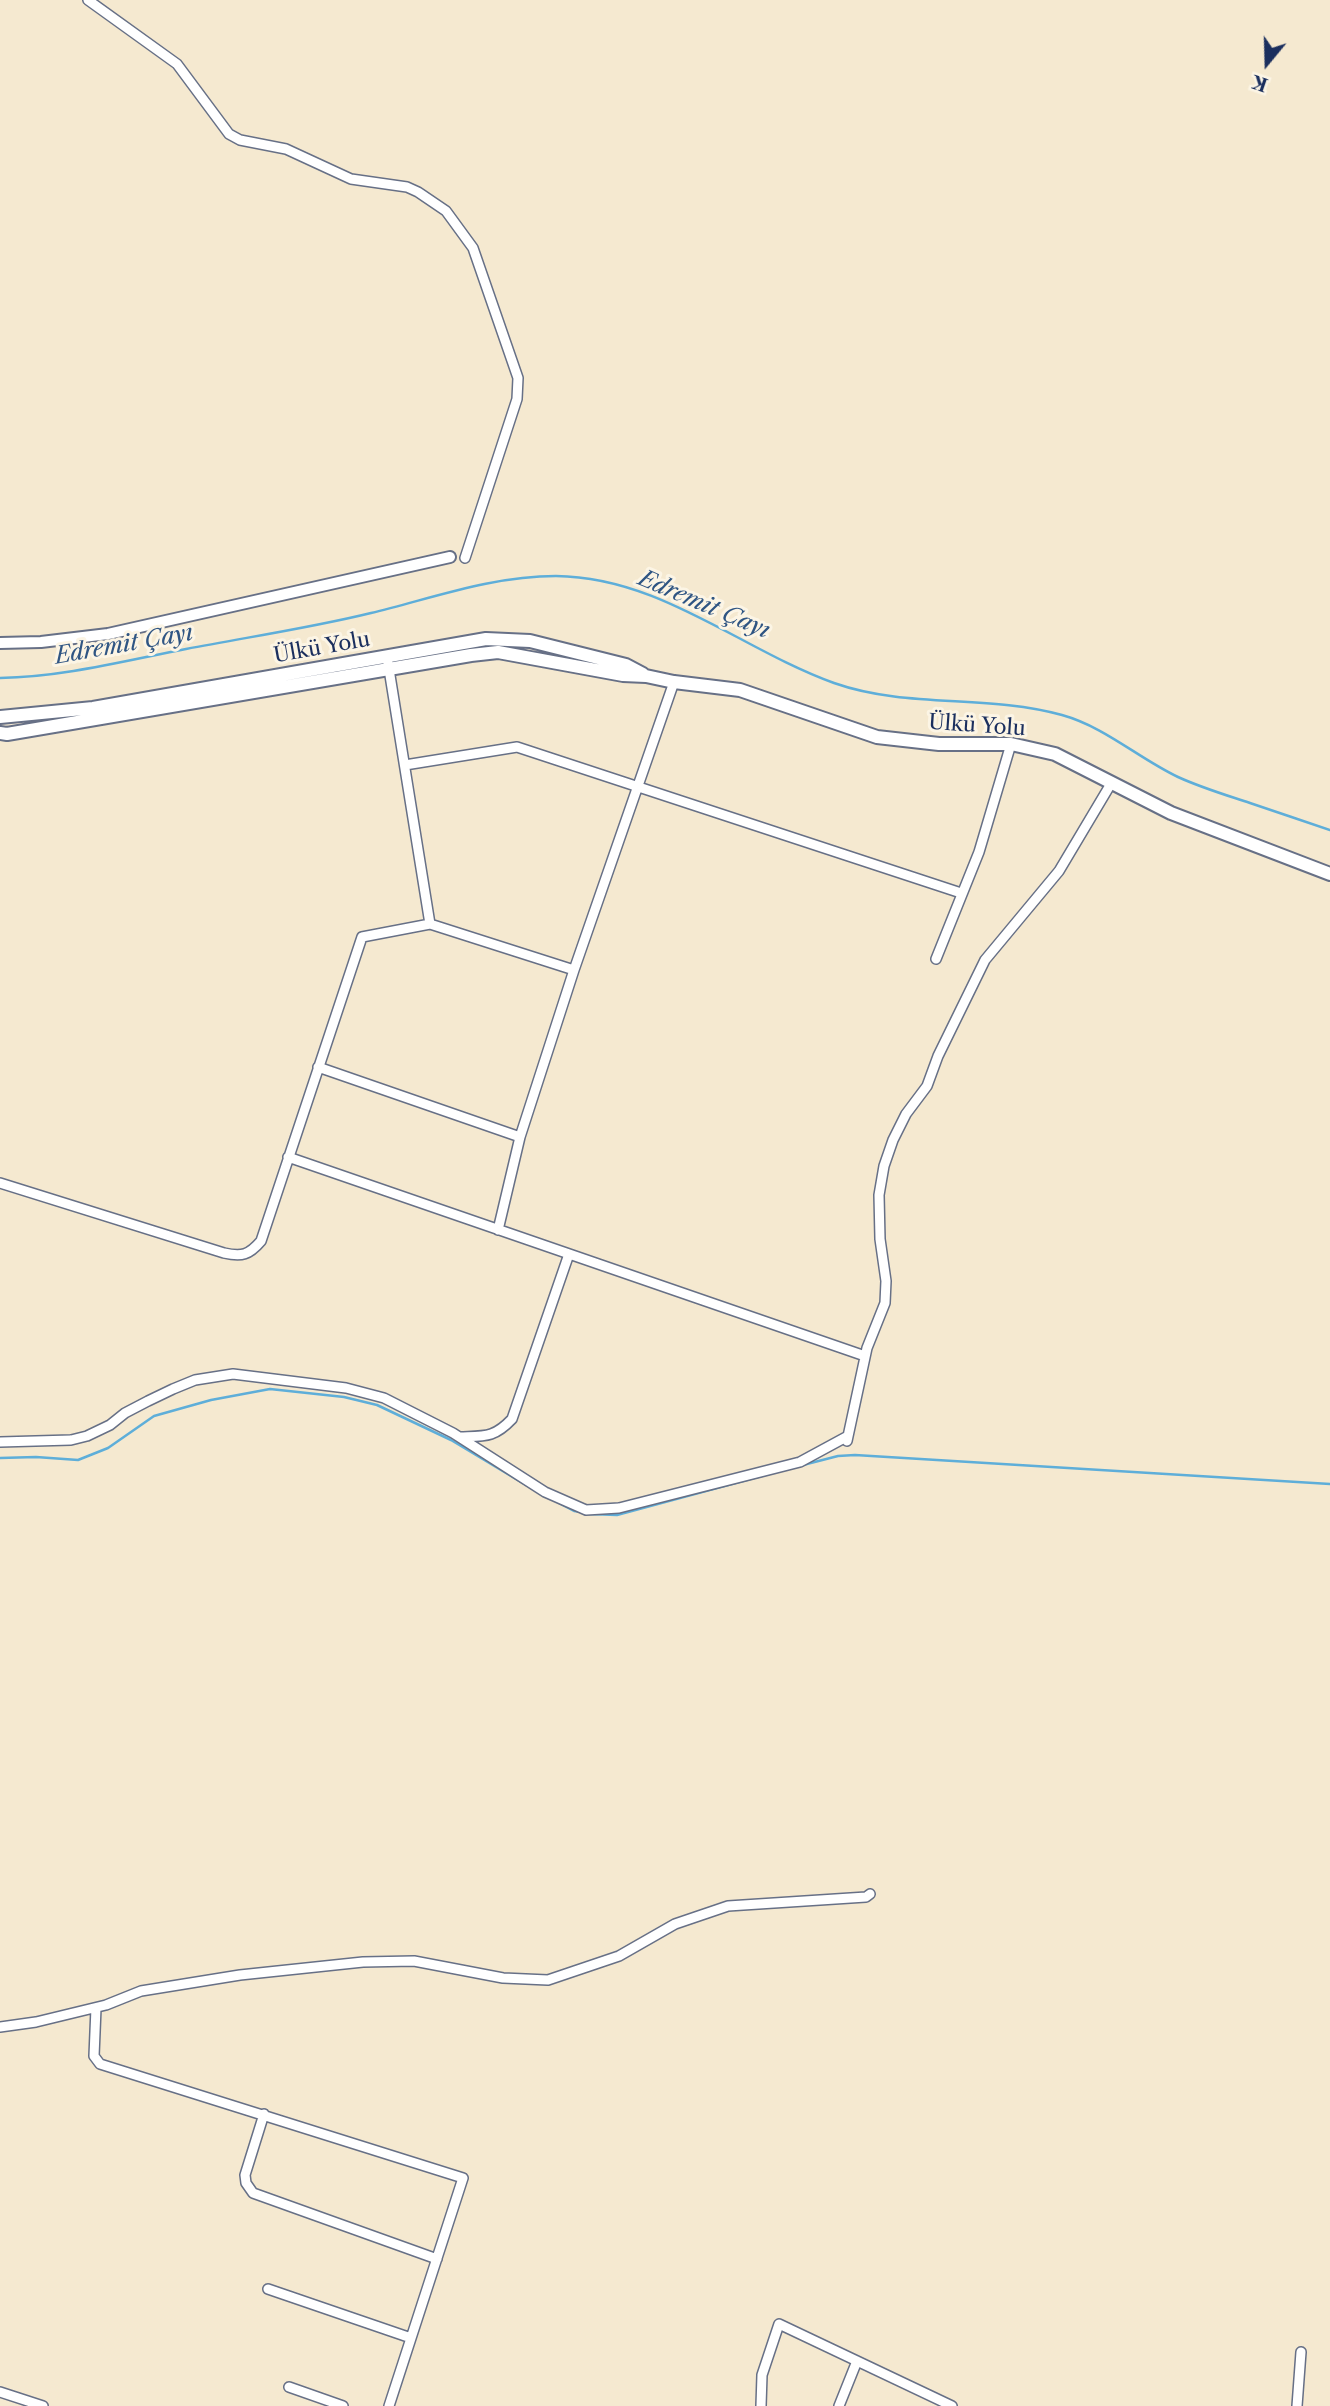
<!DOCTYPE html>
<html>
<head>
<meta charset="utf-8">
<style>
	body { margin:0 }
	#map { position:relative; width:1330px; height:2406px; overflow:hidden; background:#f5e9d0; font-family:"Libre Caslon Text",serif }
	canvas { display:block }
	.north { position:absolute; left:1232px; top:28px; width:70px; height:70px; -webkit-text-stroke:5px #fcf5e5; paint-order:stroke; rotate:199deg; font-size:19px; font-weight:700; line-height:28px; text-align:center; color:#1b2f5e }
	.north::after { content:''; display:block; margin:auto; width:24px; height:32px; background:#1b2f5e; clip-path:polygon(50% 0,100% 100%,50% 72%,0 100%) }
</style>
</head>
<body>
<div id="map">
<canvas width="1330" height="2406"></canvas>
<div class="north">K</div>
</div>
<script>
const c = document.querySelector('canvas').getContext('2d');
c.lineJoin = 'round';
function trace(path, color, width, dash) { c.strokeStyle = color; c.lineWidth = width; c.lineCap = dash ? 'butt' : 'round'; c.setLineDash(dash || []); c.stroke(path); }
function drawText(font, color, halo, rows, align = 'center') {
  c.font = font + ' "Libre Caslon Text",serif'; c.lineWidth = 6; c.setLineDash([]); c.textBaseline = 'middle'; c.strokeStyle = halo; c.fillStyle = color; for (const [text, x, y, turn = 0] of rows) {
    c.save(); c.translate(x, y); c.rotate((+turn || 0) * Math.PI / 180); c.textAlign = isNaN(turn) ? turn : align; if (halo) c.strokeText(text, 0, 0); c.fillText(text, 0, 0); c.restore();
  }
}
const stream = new Path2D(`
	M0,678C63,677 124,661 186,649C248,637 310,628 371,613C433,598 492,576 556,576C660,577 740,649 834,683C908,709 987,694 1062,715C1105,727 1138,758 1178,777C1202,788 1226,795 1250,803C1277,812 1303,821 1330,830
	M0,1458L36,1457L78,1460L108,1448L154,1416L211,1400L270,1389L344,1397L377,1405L451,1440L526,1485
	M803,1465L838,1456L855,1455L1330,1484
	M557,1502L574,1511L582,1512
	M589,1514L617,1515L769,1474`);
const minor = new Path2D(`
	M88,0L177,64L229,134L240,140L286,149L351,179L407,187L418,192L446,211L473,248L518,378L517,399L465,558
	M388,663L430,924
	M405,765L517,747L961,893
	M936,959L979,852L1011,744
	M318,1067L520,1137
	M288,1157L865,1356
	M0,1183L224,1253C242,1257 249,1255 261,1241L362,937L430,924L574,970
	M498,1230L520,1137L574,970L674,682
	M460,1437C485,1436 494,1438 512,1419L569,1254
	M847,1441L867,1348L885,1303L886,1281L880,1239L879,1195L884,1166L893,1140L906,1114L927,1086L938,1056L985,960L1059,871L1112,782
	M0,1442L71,1440L87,1436L110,1425L125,1413L148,1401L173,1389L195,1380L233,1374L346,1388L384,1398L453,1433L545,1492L586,1510L619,1508L800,1462L848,1436
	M96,2008L94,2056L100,2064L463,2178L389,2406
	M0,2027L36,2022L106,2005L141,1991L240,1975L363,1962L414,1961L503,1978L548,1980L619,1956L675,1924L728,1906L866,1897L870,1894
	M264,2114L245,2175L246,2183L253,2193L437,2259
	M268,2289L411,2338
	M289,2387L343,2406
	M0,2392L43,2406
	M761,2406L762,2375L779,2324L952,2406
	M839,2406L857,2361
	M1297,2406L1301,2352`);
const tertiary = new Path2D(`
	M0,643L41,642L108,634L450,557`);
const secondary = new Path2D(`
	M0,717L93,708L486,639L530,641L626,665L643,674
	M0,733L7,734L471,655L498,652L623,675L646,676L674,682L740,690L877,737L939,744H1011L1055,754L1171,813L1330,874`);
const streetNames = [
	["Ülkü Yolu",322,648,-10],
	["Ülkü Yolu",977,726,4]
];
const waterNames = [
	["Edremit Çayı",704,605,23],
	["Edremit Çayı",124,645,-10]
];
trace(stream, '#5eaed9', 2.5);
trace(minor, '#677086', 12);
trace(tertiary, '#677086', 14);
trace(secondary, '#677086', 16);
trace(minor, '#fff', 9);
trace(tertiary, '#fff', 10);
trace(secondary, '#fff', 12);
drawText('21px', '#1b2f5e', '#fcf5e5', streetNames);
drawText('italic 23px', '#2f5583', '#fcf5e5', waterNames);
</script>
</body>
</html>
